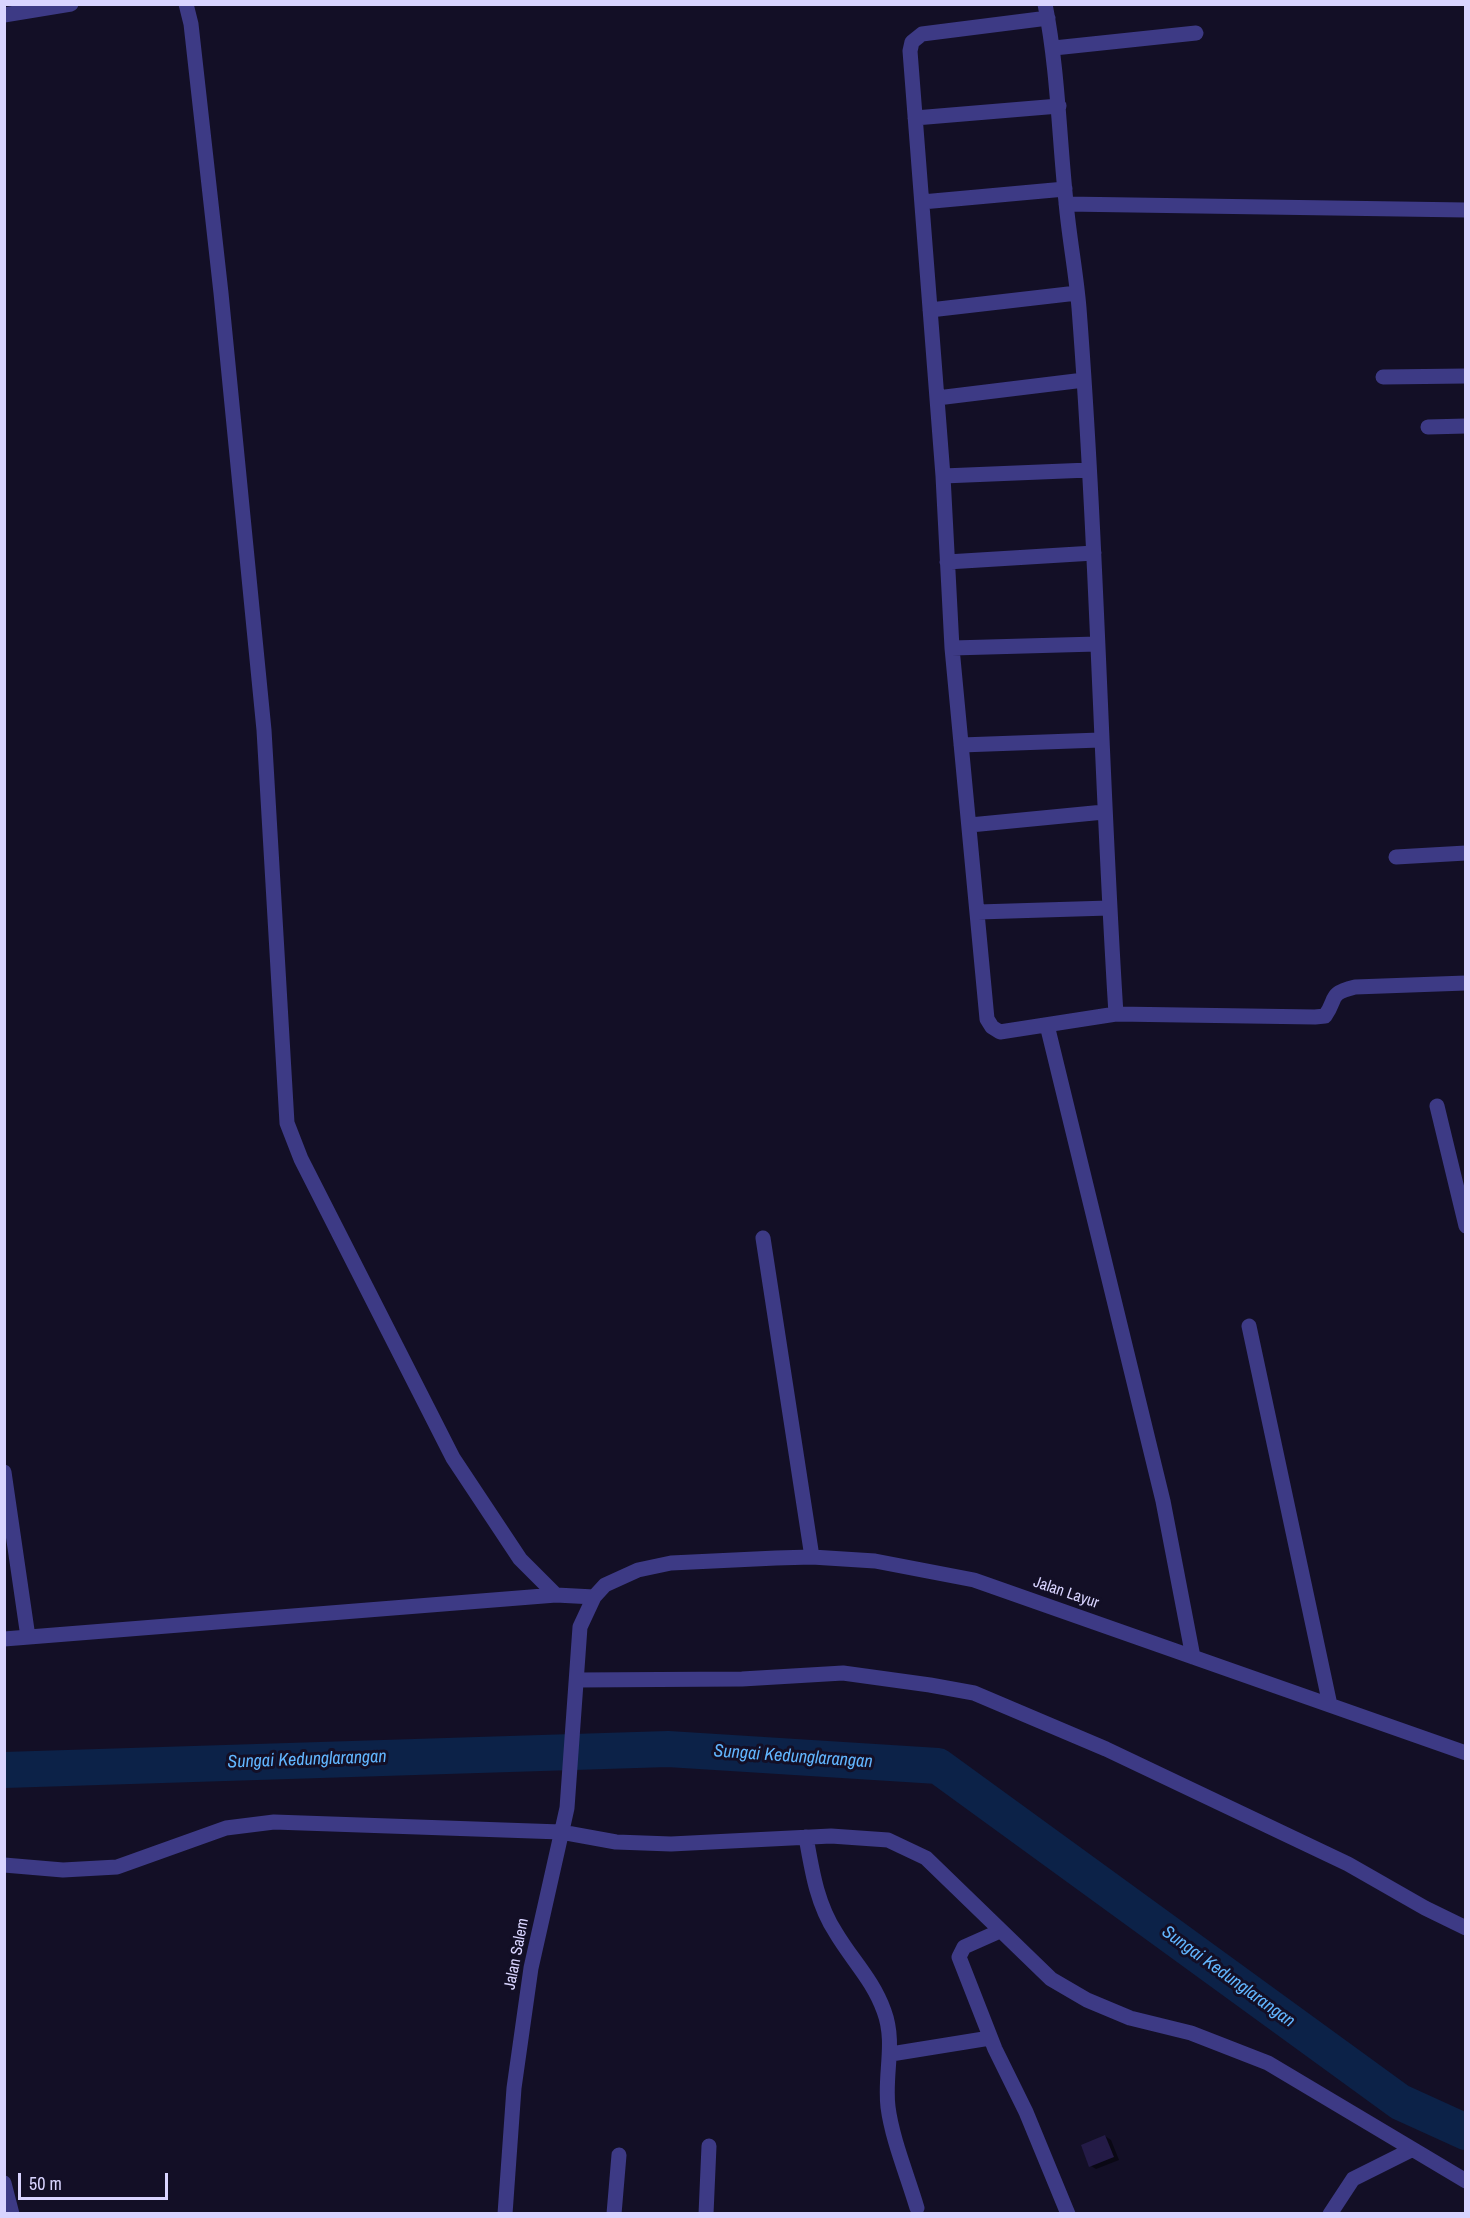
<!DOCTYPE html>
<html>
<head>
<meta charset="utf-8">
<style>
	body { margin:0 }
	#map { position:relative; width:1470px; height:2218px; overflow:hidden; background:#130f26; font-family:"Archivo Narrow",sans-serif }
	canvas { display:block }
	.frame { position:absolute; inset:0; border:6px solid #d9d4ff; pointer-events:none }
	.scale { position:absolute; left:18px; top:2173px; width:150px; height:27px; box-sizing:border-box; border:3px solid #d9d4ff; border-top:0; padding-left:8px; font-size:18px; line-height:21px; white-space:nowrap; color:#d9d4ff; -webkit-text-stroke:4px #130f26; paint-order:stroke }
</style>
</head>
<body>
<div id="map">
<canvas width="1470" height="2218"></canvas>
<div class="frame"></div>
<div class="scale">50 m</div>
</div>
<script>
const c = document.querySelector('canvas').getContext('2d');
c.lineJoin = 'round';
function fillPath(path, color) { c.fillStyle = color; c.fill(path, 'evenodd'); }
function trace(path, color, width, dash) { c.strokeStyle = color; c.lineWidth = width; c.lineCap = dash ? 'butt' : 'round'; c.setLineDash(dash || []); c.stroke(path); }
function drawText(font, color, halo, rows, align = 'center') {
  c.font = font + ' "Archivo Narrow",sans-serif'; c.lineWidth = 6; c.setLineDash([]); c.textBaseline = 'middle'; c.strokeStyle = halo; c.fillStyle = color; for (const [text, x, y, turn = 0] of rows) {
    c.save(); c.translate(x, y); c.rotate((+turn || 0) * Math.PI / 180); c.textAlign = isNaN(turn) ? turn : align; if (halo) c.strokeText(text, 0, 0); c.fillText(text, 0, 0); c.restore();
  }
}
const shadow = new Path2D(`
	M1105,2136L1111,2140L1119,2160L1096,2169L1091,2166Z`);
const river = new Path2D(`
	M4,1770L668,1749L938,1766L1400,2102L1466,2132`);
const building = new Path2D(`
	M1105,2135L1114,2157L1089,2167L1081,2145Z`);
const minor = new Path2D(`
	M186,4L191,24L221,293L264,730L287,1123L301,1159L453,1458L520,1559L556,1595
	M1045,4C1058,70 1059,136 1066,202C1069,237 1076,272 1079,308C1097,543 1101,779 1116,1014L1315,1017L1325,1016C1338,998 1327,994 1355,987L1466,983
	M4,15L71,4
	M1048,18L922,34L912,42L910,51L943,476L952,648L987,1019L992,1027L1000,1032L1116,1014
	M1054,48L1196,33
	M915,118L1059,106
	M922,202L1065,189
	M1066,204L1466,210
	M930,310L1077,293
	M1383,377L1466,376
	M937,398L1084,380
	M1428,427L1466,426
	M943,476L1089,470
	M947,562L1094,553
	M952,648L1097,644
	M961,745L1100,740
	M970,825L1104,812
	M1396,857L1466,853
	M978,912L1109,908
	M1047,1025L1163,1501L1193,1657
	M1437,1106L1466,1226
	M763,1238L812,1557
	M1249,1326L1330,1705
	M4,1472L28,1637
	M4,1639L556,1595L594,1597
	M577,1680L742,1679L843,1673L930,1685L974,1693L1106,1749L1348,1864L1425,1908L1466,1928
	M806,1837C812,1871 817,1904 836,1933C852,1960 873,1980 884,2011C896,2043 884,2074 888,2107C892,2139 908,2177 917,2208
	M4,1865L63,1870L117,1867L226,1828L274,1822L561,1832L616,1842L671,1844L831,1836L888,1840L926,1858L1051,1979L1087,2000L1130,2018L1191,2033L1268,2063L1466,2181
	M1000,1931L964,1947L959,1957L995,2049L1026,2112L1068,2214
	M891,2054L990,2038
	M4,2183L12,2214
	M505,2214L514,2088L531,1968L567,1808L580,1627L594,1597L605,1585L638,1570L671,1563L776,1558L812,1557L875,1561L974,1580L1466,1753
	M614,2214L619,2155
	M706,2214L709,2146
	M1330,2214L1353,2179L1411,2150`);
const streetNames = [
	["Jalan Layur",1066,1593,19],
	["Jalan Salem",517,1954,-79]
];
const waterNames = [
	["Sungai Kedunglarangan",793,1757,4],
	["Sungai Kedunglarangan",307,1760,-2],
	["Sungai Kedunglarangan",1228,1977,36]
];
fillPath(shadow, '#0007');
trace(river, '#0c2248', 36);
fillPath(building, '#241b47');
trace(minor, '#3d3a85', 15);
drawText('16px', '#d9d4ff', '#130f26', streetNames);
drawText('italic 18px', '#62b6ff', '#130f26', waterNames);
</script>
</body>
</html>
